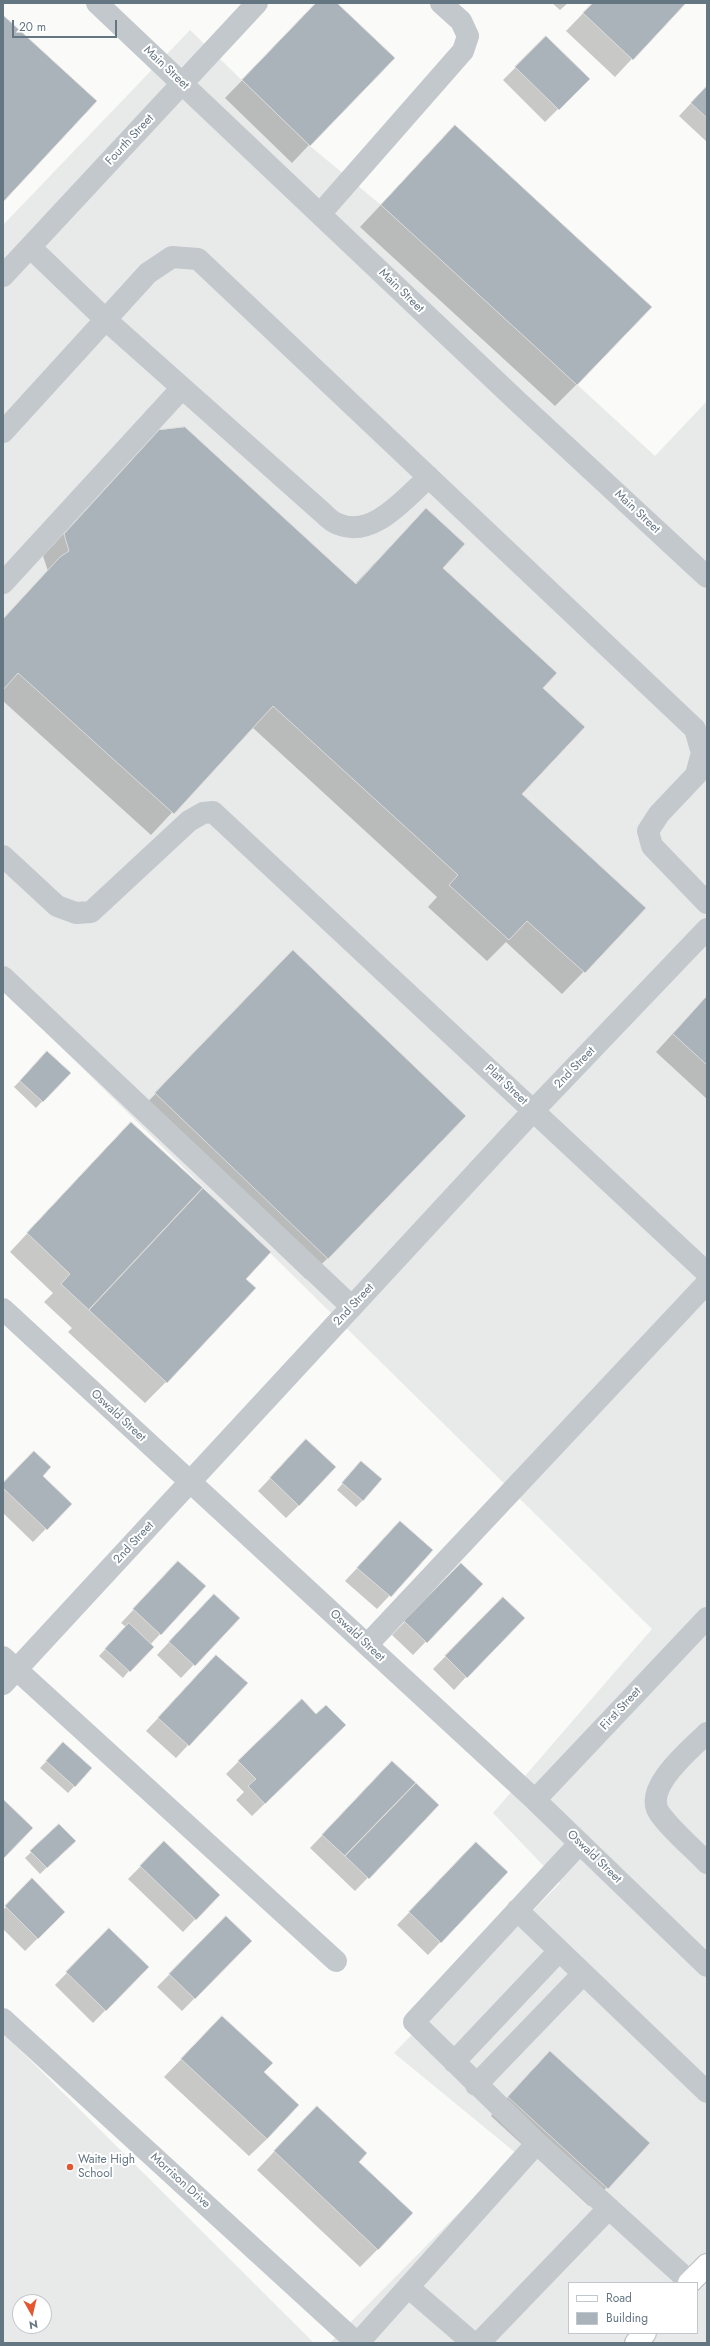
<!DOCTYPE html>
<html>
<head>
<meta charset="utf-8">
<style>
	body { margin:0 }
	#map { position:relative; width:710px; height:2346px; overflow:hidden; background:#fafaf8; font-family:Jost,sans-serif }
	canvas { display:block }
	.frame { position:absolute; inset:0; border:4px solid #657683; pointer-events:none }
	.legend { position:absolute; left:568px; top:2282px; width:130px; height:52px; box-sizing:border-box; background:#fff; border:1px solid #c1c8cd; margin:0; padding:5px 7px; list-style:none; font-size:12px; color:#657683 }
	.legend li { display:flex; align-items:center; gap:8px; height:20px }
	.legend b { width:20px; border:1px solid #c1c8cd }
	.north { position:absolute; left:12px; top:2294px; width:40px; height:40px; box-sizing:border-box; background:#fff; border:1px solid #c1c8cd; border-radius:50%; rotate:172deg; font-size:11px; font-weight:700; line-height:16px; text-align:center; color:#657683 }
	.north::after { content:''; display:block; margin:auto; width:14px; height:18px; background:#e4572e; clip-path:polygon(50% 0,100% 100%,50% 72%,0 100%) }
	.scale { position:absolute; left:12px; top:20px; width:105px; height:18px; box-sizing:border-box; border:2px solid #657683; border-top:0; padding-left:5px; font-size:12px; line-height:14px; white-space:nowrap; color:#657683; -webkit-text-stroke:3px #fff; paint-order:stroke }
</style>
</head>
<body>
<div id="map">
<canvas width="710" height="2346"></canvas>
<div class="frame"></div>
<ul class="legend">
<li><b style="height:5px;background:#fff"></b>Road</li>
<li><b style="height:11px;background:#aab3b9"></b>Building</li>
</ul>
<div class="north">N</div>
<div class="scale">20 m</div>
</div>
<script>
const c = document.querySelector('canvas').getContext('2d');
c.lineJoin = 'round';
function fillPath(path, color) { c.fillStyle = color; c.fill(path, 'evenodd'); }
function trace(path, color, width, dash) { c.strokeStyle = color; c.lineWidth = width; c.lineCap = dash ? 'butt' : 'round'; c.setLineDash(dash || []); c.stroke(path); }
function drawText(font, color, halo, rows, align = 'center') {
  c.font = font + ' Jost,sans-serif'; c.lineWidth = 4; c.setLineDash([]); c.textBaseline = 'middle'; c.strokeStyle = halo; c.fillStyle = color; for (const [text, x, y, turn = 0] of rows) {
    c.save(); c.translate(x, y); c.rotate((+turn || 0) * Math.PI / 180); c.textAlign = isNaN(turn) ? turn : align; if (halo) c.strokeText(text, 0, 0); c.fillText(text, 0, 0); c.restore();
  }
}
const built = new Path2D(`
	M190,30L310,146L381,205L655,456L707,401V2343H330L517,2154L394,2053L560,1883L493,1813L652,1629L3,990V225ZM569,2283H697V2333H569Z
	M3,2033L314,2343H3ZM20,2302H44V2326H20Z`);
const shadow = new Path2D(`
	M317,3H336L309,145L292,163L225,98Z
	M552,3H568L560,10Z
	M593,3H684L615,77L566,31Z
	M546,37L588,79L545,122L503,80Z
	M707,86V142L679,116Z
	M455,126L577,384L555,406L360,227Z
	M159,431L355,584L426,509L441,568L521,794L645,908L562,994L506,942L487,961L428,907L437,897L252,727L151,835L3,701V619L48,571L43,556Z
	M272,973L328,1258L306,1279L135,1115Z
	M707,996V1099L656,1052Z
	M47,1053L69,1073L36,1108L14,1087Z
	M113,1141L245,1279L166,1382L145,1403L68,1332L72,1328L44,1302L53,1293L10,1252Z
	M294,1453L299,1505L286,1518L258,1491Z
	M355,1469L363,1500L356,1507L337,1490Z
	M41,1476L70,1504L33,1542L3,1513V1484Z
	M400,1522L432,1550L377,1609L345,1581Z
	M178,1562L204,1586L150,1645L123,1678L99,1656L126,1627L121,1623Z
	M448,1577L481,1584L413,1655L392,1635Z
	M201,1608L238,1618L181,1678L157,1655Z
	M490,1611L466,1677L454,1690L433,1669Z
	M204,1669L246,1683L176,1758L146,1731Z
	M316,1715L332,1738L252,1816L236,1800L244,1792L226,1774L239,1761Z
	M57,1750L91,1768L68,1793L40,1768Z
	M380,1775L438,1805L355,1891L310,1848Z
	M59,1825L74,1841L40,1874L25,1858Z
	M164,1843L218,1895L183,1932L128,1879Z
	M464,1856L507,1872L428,1955L397,1925Z
	M32,1880L64,1912L25,1951L3,1929V1910Z
	M226,1917L251,1941L182,2011L157,1987Z
	M109,1930L147,1967L93,2023L55,1985Z
	M222,2017L262,2072L267,2139L249,2156L164,2077Z
	M532,2070L649,2143L589,2206L491,2116Z
	M299,2125L357,2162L378,2249L360,2267L257,2170Z`);
const building = new Path2D(`
	M316,3H337L395,58L310,146L242,80Z
	M593,3H686L633,60L583,13Z
	M3,15L97,101L3,202Z
	M546,36L590,79L559,110L515,67Z
	M707,86V118L691,103Z
	M455,125L652,307L577,385L381,205Z
	M185,427L356,584L426,508L465,544L443,568L557,673L543,688L585,727L522,794L646,908L585,973L527,921L509,940L449,885L458,875L273,706L174,814L18,673L3,690V619L60,557L69,551L64,534L159,430Z
	M293,950L466,1116L328,1259L155,1093Z
	M707,996V1065L673,1034Z
	M47,1051L71,1073L43,1102L20,1081Z
	M131,1122L203,1188L89,1310L61,1284L70,1274L27,1233Z
	M203,1188L271,1252L246,1279L256,1288L167,1383L89,1310Z
	M306,1439L336,1467L299,1506L270,1478Z
	M34,1451L51,1467L43,1476L72,1504L47,1530L3,1488V1483Z
	M361,1461L382,1479L363,1501L342,1483Z
	M400,1521L433,1550L391,1597L357,1568Z
	M178,1561L206,1586L161,1635L133,1609Z
	M461,1563L483,1584L427,1643L404,1621Z
	M214,1594L240,1618L195,1666L169,1642Z
	M503,1597L525,1618L467,1678L445,1656Z
	M129,1623L154,1647L130,1672L105,1649Z
	M216,1655L248,1683L189,1746L158,1718Z
	M302,1699L316,1714L326,1705L346,1725L265,1804L248,1786L256,1779L238,1761Z
	M63,1742L92,1768L75,1787L46,1761Z
	M392,1761L416,1783L345,1856L322,1835Z
	M416,1783L439,1805L369,1879L345,1856Z
	M3,1799L33,1828L3,1859Z
	M59,1824L76,1841L47,1868L30,1851Z
	M164,1841L220,1895L196,1920L140,1866Z
	M476,1842L508,1872L441,1943L409,1912Z
	M32,1878L65,1912L38,1939L5,1906Z
	M226,1916L252,1941L195,1999L169,1974Z
	M109,1928L149,1967L106,2011L66,1972Z
	M222,2016L273,2063L264,2072L299,2105L267,2139L181,2059Z
	M550,2051L650,2143L608,2189L508,2097Z
	M317,2106L367,2153L359,2162L413,2213L378,2250L274,2151Z`);
const minor = new Path2D(`
	M97,3L517,401L707,577
	M320,214L463,51L468,36L461,21L441,3
	M30,247L106,320L323,513C327,517 332,522 338,524C373,539 405,498 429,477
	M3,276L257,3
	M3,432L148,273L172,257L198,259L695,729L702,753L696,775L659,814L648,831L652,846L707,903
	M3,583L182,388
	M3,856L57,906L76,913L91,912L189,821L203,813L213,812L707,1273
	M3,977L352,1307
	M3,1309L535,1800L707,1966
	M367,1645L707,1283
	M3,1657L336,1961
	M3,1684L533,1111L707,929
	M707,1733C691,1749 641,1789 660,1814C673,1832 692,1847 707,1863
	M535,1800L707,1618
	M580,1843L414,2022L537,2143L690,2282
	M517,1910L707,2092
	M3,2019L357,2343
	M454,2062L559,1951
	M476,2085L583,1974
	M408,2287L473,2343
	M358,2343L537,2143
	M479,2343L609,2208`);
const major = new Path2D(`
	M689,2283L707,2265
	M636,2343L645,2333`);
const markers = [
	[70,2167,4,"#e4572e"]
];
const streetNames = [
	["Main Street",166,68,43],
	["Fourth Street",130,140,-47],
	["Main Street",401,291,44],
	["Main Street",637,512,43],
	["2nd Street",575,1068,-46],
	["Platt Street",506,1085,43],
	["2nd Street",354,1305,-47],
	["Oswald Street",118,1416,43],
	["2nd Street",134,1543,-47],
	["Oswald Street",357,1636,43],
	["First Street",621,1709,-47],
	["Oswald Street",594,1857,44],
	["Morrison Drive",180,2181,42]
];
const poiNames = [
	["Waite High",78,2160],
	["School",78,2174]
];
fillPath(built, '#e8e9e9');
fillPath(shadow, '#0003');
fillPath(building, '#aab3b9');
trace(building, '#dcdcda', 1);
trace(major, '#b5babe', 24);
trace(minor, '#c3c8cc', 22);
trace(major, '#fff', 22);
for (const [x, y, r, color] of markers) { const dot = new Path2D(); dot.arc(x, y, r, 0, 2 * Math.PI); c.fillStyle = color; c.fill(dot); trace(dot, '#fff', 1.5); }
drawText('12px', '#657683', '#fff', streetNames);
drawText('12px', '#657683', '#fff', poiNames, 'left');
</script>
</body>
</html>
